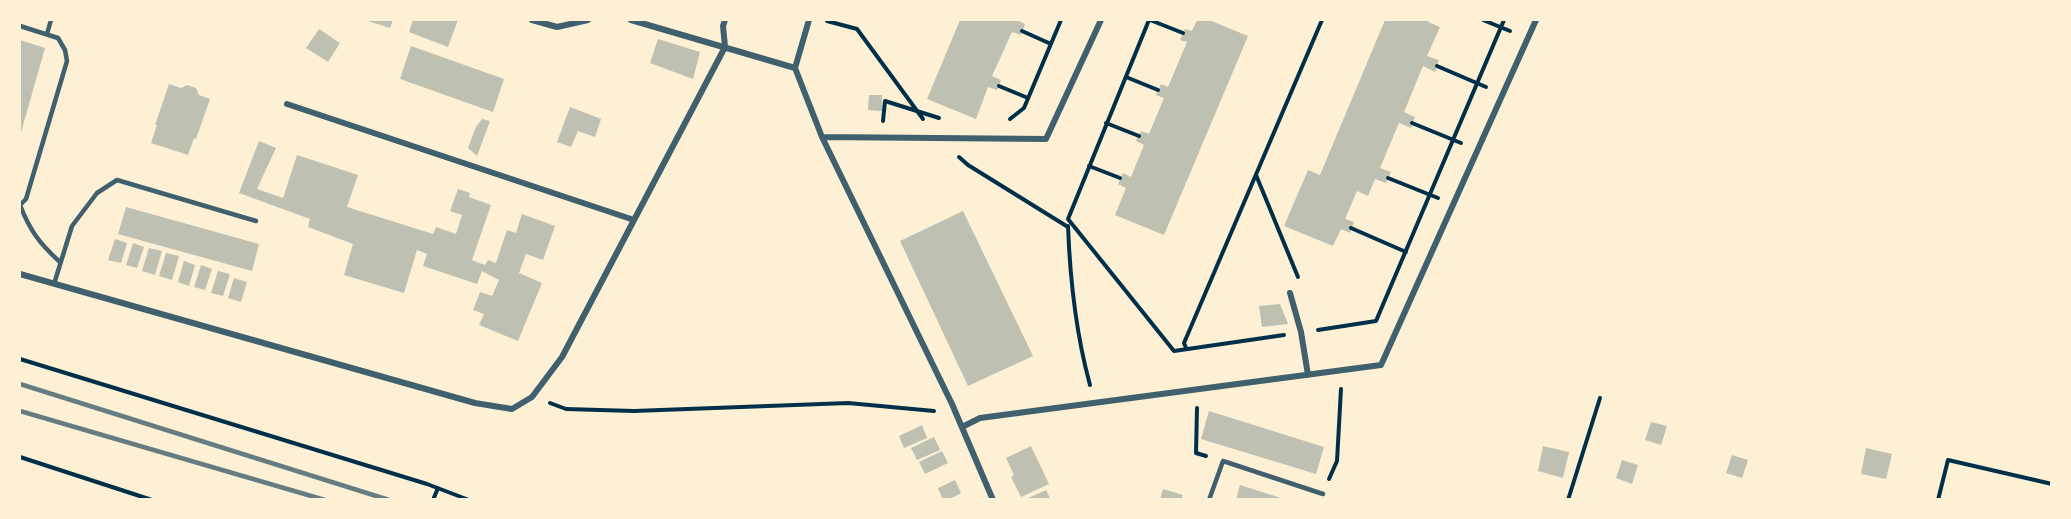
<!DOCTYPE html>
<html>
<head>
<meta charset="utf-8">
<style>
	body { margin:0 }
	#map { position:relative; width:2071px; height:519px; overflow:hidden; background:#fdf0d5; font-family:Karla,sans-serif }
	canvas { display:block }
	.frame { position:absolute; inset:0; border:21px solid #fdf0d5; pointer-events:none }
</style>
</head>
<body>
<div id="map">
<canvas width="2071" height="519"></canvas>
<div class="frame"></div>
</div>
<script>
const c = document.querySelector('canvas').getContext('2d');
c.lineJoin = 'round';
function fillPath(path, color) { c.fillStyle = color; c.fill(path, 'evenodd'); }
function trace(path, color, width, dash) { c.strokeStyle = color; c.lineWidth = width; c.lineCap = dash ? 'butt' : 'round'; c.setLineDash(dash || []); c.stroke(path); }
const building = new Path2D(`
	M365,20H393L390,28Z
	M413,20H458L448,47L409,32Z
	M960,20H1017L1025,24L1021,35L1012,32L992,76L1001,80L997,90L988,87L976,119L927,99Z
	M1197,20H1209L1248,36L1164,235L1115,215L1126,188L1118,184L1123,173L1131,177L1144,145L1136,141L1141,131L1149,134L1164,98L1156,95L1161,84L1168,87L1187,42L1180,40L1185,29L1192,31Z
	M1385,20H1430L1428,22L1440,27L1427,56L1439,60L1435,72L1423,66L1404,112L1415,117L1411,128L1399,123L1380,168L1391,172L1386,183L1375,179L1368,196L1357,191L1345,219L1354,222L1350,233L1341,229L1333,246L1284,226L1308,170L1320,175Z
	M319,29L340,43L328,62L306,48Z
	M658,39L700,52L693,79L650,63Z
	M20,40L45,48L20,136Z
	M411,46L504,79L493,112L400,79Z
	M169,84L181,88L187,85L196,88L199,95L210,99L196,139L194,138L188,155L151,143L157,125H155Z
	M869,95H882V111L868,110Z
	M570,107L601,119L595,137L578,131L571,147L557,142Z
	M482,119L490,121L477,156L468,148L476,127Z
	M259,141L276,148L257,189L283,198L297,155L358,175L347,207L433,234L436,227L456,234L462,215L450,211L458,189L470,193L469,197L491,205L472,260L485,265L488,260L496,263L507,230L516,233L522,214L555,226L543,260L526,254L519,273L542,283L518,341L479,325L484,314L473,310L480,292L492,296L499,280L482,271L477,284L423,266L427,254L417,250L404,293L344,275L353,244L308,227L310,219L239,193Z
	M126,207L259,244L252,271L118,234Z
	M963,211L1033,356L968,386L900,241Z
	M115,239L127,243L121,263L108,260Z
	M133,243L144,247L137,268L126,265Z
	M149,248L162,251L155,275L142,271Z
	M166,253L179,256L172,280L159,276Z
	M184,261L195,265L189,286L178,282Z
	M201,265L212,269L205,290L194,287Z
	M218,271L230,274L223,296L211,293Z
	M234,278L247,282L241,302L228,298Z
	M1280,304L1288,324L1262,327L1259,306Z
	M1209,411L1324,447L1316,474L1201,439Z
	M1651,422L1667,426L1661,445L1645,440Z
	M922,425L927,438L904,448L899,436Z
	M934,437L940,450L917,460L911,448Z
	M1031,446L1049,484L1021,497L1011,477L1014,475L1006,458Z
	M1543,446L1569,452L1563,478L1538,471Z
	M1866,448L1892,454L1886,479L1861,474Z
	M942,451L948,463L925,474L919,462Z
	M1732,455L1748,460L1742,478L1726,473Z
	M1622,460L1638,465L1632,484L1616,478Z
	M955,480L961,493L948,500H943L938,488Z
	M1240,485L1284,499V500H1236Z
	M1163,489L1183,495L1181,500H1160Z
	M1046,490L1051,500H1024Z`);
const path = new Path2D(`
	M1149,20L1068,219L1174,351L1284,335
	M1150,20L1183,33
	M1483,20L1510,31
	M827,21L857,29L923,119
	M1022,31L1051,44
	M1437,66L1486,87
	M1126,77L1158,90
	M999,86L1028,98
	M1010,119L1024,108L1061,20
	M883,121L885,101L939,118
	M1106,123L1139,136
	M1412,123L1461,143
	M959,157L968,165L1068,227
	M1089,166L1120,178
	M1256,175L1298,277
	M1388,178L1438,198
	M1068,226C1070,279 1076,334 1090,385
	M1351,228L1406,252
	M1318,330L1376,321L1504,20
	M1186,348L1184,343L1322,20
	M20,359L427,484L469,500
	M550,403L566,409L634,411L848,403L934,411
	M1197,408L1196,453L1206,456
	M20,457L152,500
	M1329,479L1337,461L1341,389
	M433,500L438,488
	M1568,500L1600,398
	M1938,500L1948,460L2052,484`);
const service = new Path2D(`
	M20,26L58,38L65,50L67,61L26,199L20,205
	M47,34L51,20
	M20,205C30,231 40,244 60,262
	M54,284L72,226L97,193L117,180L256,221
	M1209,500L1223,461L1323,494`);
const minor = new Path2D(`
	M532,20L557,27L588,20
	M631,20L795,68
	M809,20L795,68L822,137L952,404L993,500
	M287,104L634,220
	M822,137L1046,139L1101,20
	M20,274L475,403L512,409L532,397L562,357L725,47L723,26L725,20
	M1290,293L1301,332L1308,375
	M962,427L980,418L1381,365L1536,20`);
const rail = new Path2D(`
	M20,384L389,500
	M20,411L325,500`);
fillPath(building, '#bec0b2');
trace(path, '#003049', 4);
trace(service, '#3f606c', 4.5);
trace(minor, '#3f606c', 6);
trace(rail, '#657d81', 4.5);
</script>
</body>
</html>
